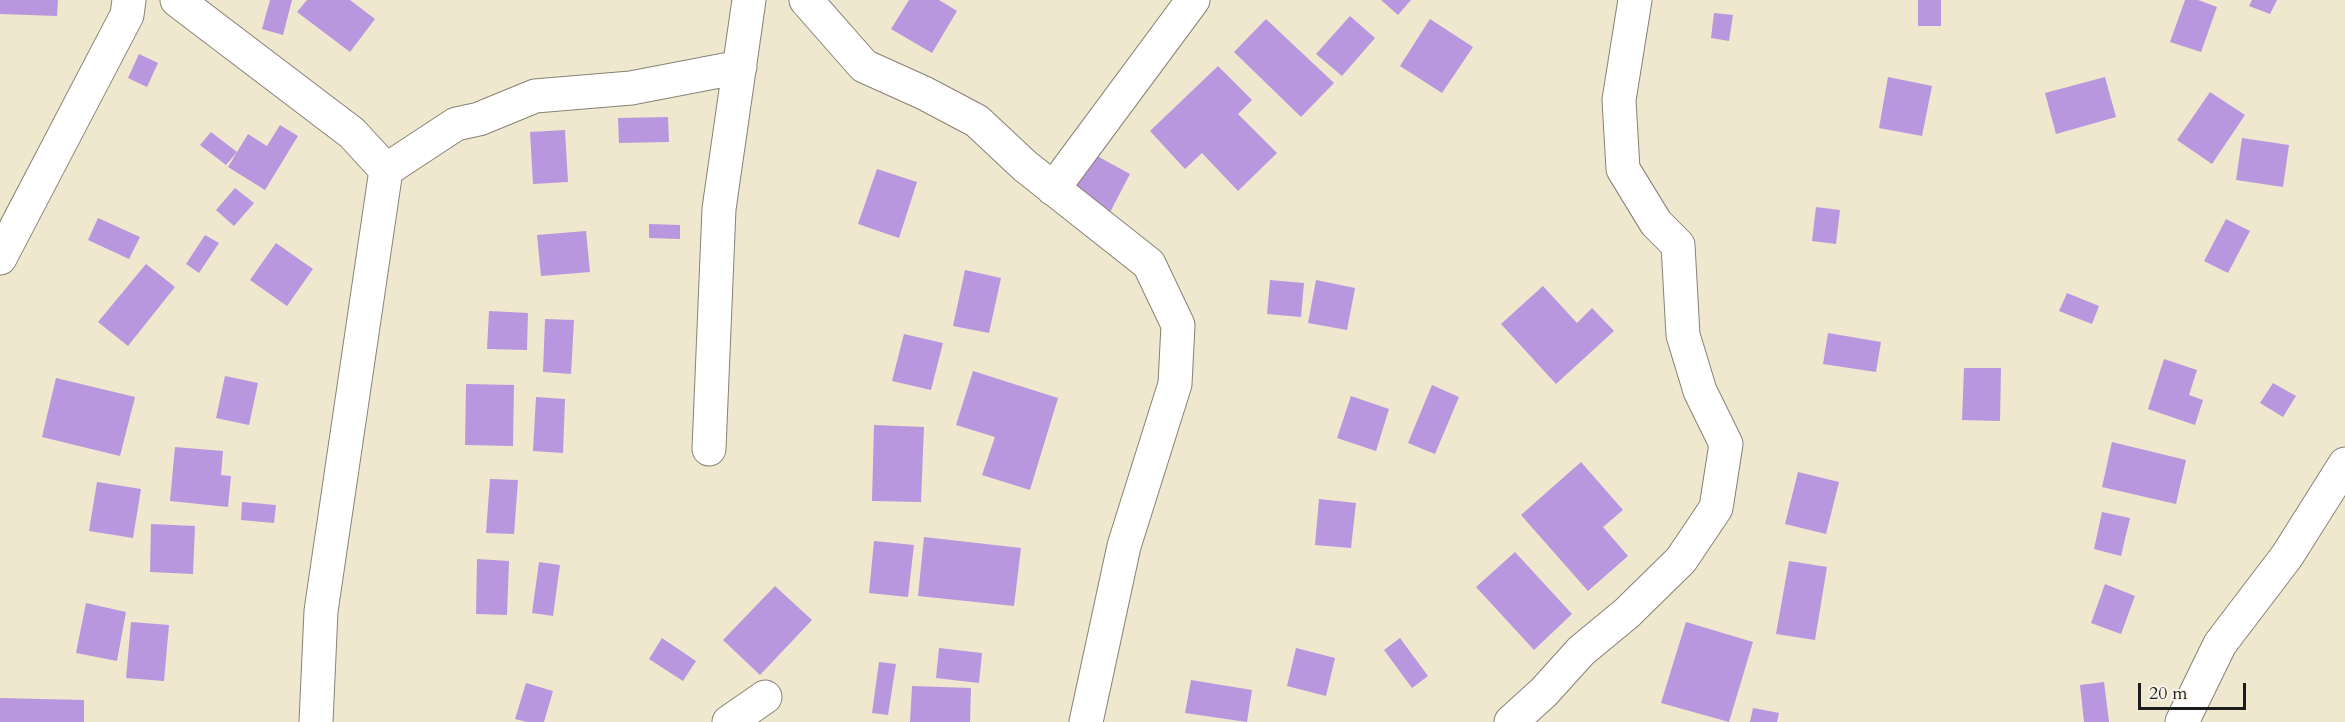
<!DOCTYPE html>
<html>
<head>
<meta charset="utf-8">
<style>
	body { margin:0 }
	#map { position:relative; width:2345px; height:722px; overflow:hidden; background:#efe7ce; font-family:Cardo,serif }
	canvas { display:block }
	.scale { position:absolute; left:2138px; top:683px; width:108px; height:27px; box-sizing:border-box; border:3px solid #1c1c1c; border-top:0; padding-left:8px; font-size:18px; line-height:21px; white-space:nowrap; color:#1c1c1c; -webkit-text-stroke:4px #f7f3e8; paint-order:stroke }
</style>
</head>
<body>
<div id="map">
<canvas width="2345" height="722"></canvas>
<div class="scale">20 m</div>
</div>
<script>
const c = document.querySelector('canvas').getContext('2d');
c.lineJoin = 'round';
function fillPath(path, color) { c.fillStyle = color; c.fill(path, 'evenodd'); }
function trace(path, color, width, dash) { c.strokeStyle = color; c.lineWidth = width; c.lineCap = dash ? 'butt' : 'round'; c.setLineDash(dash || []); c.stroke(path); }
const building = new Path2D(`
	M0,0H58L57,16L0,14Z
	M270,0H292L283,35L262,29Z
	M307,0H350L375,19L350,52L297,12Z
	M909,0H939L957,11L932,53L891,29Z
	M1381,0H1411L1398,15Z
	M1918,0H1941V26H1918Z
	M2185,0H2198L2217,7L2201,52L2170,42Z
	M2252,0H2277L2270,14L2249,6Z
	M1714,13L1733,15L1729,41L1711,38Z
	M1350,16L1375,38L1342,76L1316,54Z
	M1266,19L1334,83L1301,117L1234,52Z
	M1430,19L1473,47L1442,93L1400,66Z
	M139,54L158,63L147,87L128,78Z
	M1218,66L1252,100L1238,114L1277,153L1238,191L1202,153L1185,169L1150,131Z
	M1888,77L1932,86L1922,136L1879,128Z
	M2105,77L2116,117L2056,134L2045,93Z
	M2210,92L2245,115L2212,164L2177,140Z
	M668,117L669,142L619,143L618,118Z
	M280,125L298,136L265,190L228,167L248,134L267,146Z
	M565,130L568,182L533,184L530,132Z
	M211,132L237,152L226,165L200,145Z
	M2242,138L2289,145L2283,187L2236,180Z
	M1088,151L1130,174L1107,218L1064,195Z
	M877,169L917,182L899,238L858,224Z
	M235,188L254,203L234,226L216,210Z
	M1816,207L1840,210L1836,244L1812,241Z
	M98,218L140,237L129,259L88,240Z
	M2226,219L2250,231L2228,273L2204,261Z
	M649,224L680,225V239L649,238Z
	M586,231L590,272L541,276L537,235Z
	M205,235L219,243L199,273L186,264Z
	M276,243L313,269L287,306L250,280Z
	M146,264L175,287L128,346L98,322Z
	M965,270L1001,278L989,333L953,326Z
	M1270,280L1304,283L1301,317L1267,314Z
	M1316,280L1355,288L1347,330L1308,323Z
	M1543,286L1577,323L1592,308L1614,331L1556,384L1501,324Z
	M2067,293L2099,306L2092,324L2059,311Z
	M489,311L528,313L527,350L487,349Z
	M545,319L574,320L571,374L543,372Z
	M1828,333L1881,342L1876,372L1823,364Z
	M904,334L943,343L931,390L892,381Z
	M2164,359L2197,370L2189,395L2203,400L2195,425L2148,409Z
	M1964,368H2001L2000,421L1962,420Z
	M973,371L1058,398L1030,490L982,475L995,437L956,425Z
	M225,376L258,383L249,425L216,418Z
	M56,378L135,397L120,456L42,437Z
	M2273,383L2296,396L2283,417L2260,403Z
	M466,384L514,385L513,446L465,445Z
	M1432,385L1459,397L1435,454L1408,443Z
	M1351,396L1389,409L1376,451L1337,438Z
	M536,397L565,399L563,453L533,451Z
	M874,425L924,427L921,502L872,501Z
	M2112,442L2186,460L2176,504L2102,487Z
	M175,447L223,451L221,475L231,476L228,507L170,501Z
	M1581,462L1623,510L1603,527L1628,556L1588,591L1521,515Z
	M1798,472L1839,482L1826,534L1785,524Z
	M490,479L518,480L514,534L486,533Z
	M97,482L141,489L133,538L89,531Z
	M1319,499L1356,503L1351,548L1315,545Z
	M242,502L276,505L274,523L241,520Z
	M2102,512L2130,518L2121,556L2094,549Z
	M151,524L195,526L193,574L150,572Z
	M924,537L1021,548L1014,606L918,596Z
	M874,541L914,545L908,597L869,593Z
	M1515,552L1572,614L1534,650L1476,587Z
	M477,559L509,561L507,615L476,614Z
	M1789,561L1827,567L1815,640L1776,634Z
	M539,562L560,565L553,616L532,613Z
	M2105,584L2135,596L2121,634L2091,623Z
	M775,586L812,620L760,675L723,640Z
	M86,603L126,612L117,661L76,653Z
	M131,622L169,625L164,681L126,678Z
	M1686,622L1753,642L1729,722L1661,703Z
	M662,638L696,661L683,681L649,659Z
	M1400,638L1428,676L1412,688L1384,650Z
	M939,648L982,653L979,683L936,678Z
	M1296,648L1335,658L1326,696L1287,686Z
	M879,662L896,664L888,715L872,713Z
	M1191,680L1252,690L1247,722L1185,713Z
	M2104,682L2109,722H2084L2080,685Z
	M526,683L553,691L544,722H527L515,719Z
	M912,686L971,688L970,722H910Z
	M0,698L84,700V722H0Z
	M1753,708L1779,713L1777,722H1750Z`);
const street = new Path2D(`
	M177,0L352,133L386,170L321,611L316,722
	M806,0L864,66L924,93L977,121L1025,166L1149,264L1178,325L1175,384L1124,546L1086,722
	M386,170L456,124L479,119L535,96L631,88L740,67
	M1053,189L1193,0
	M0,258L127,15L129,0
	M709,449L719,209L749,0
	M729,722L765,697
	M1511,722L1544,692L1581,651L1627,613L1681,560L1716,508L1726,444L1700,391L1683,335L1678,245L1656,223L1623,169L1619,100L1635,0
	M2182,722L2220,644L2287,556L2345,464`);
fillPath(building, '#b997de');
trace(street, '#868275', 35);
trace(street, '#fff', 33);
</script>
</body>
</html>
